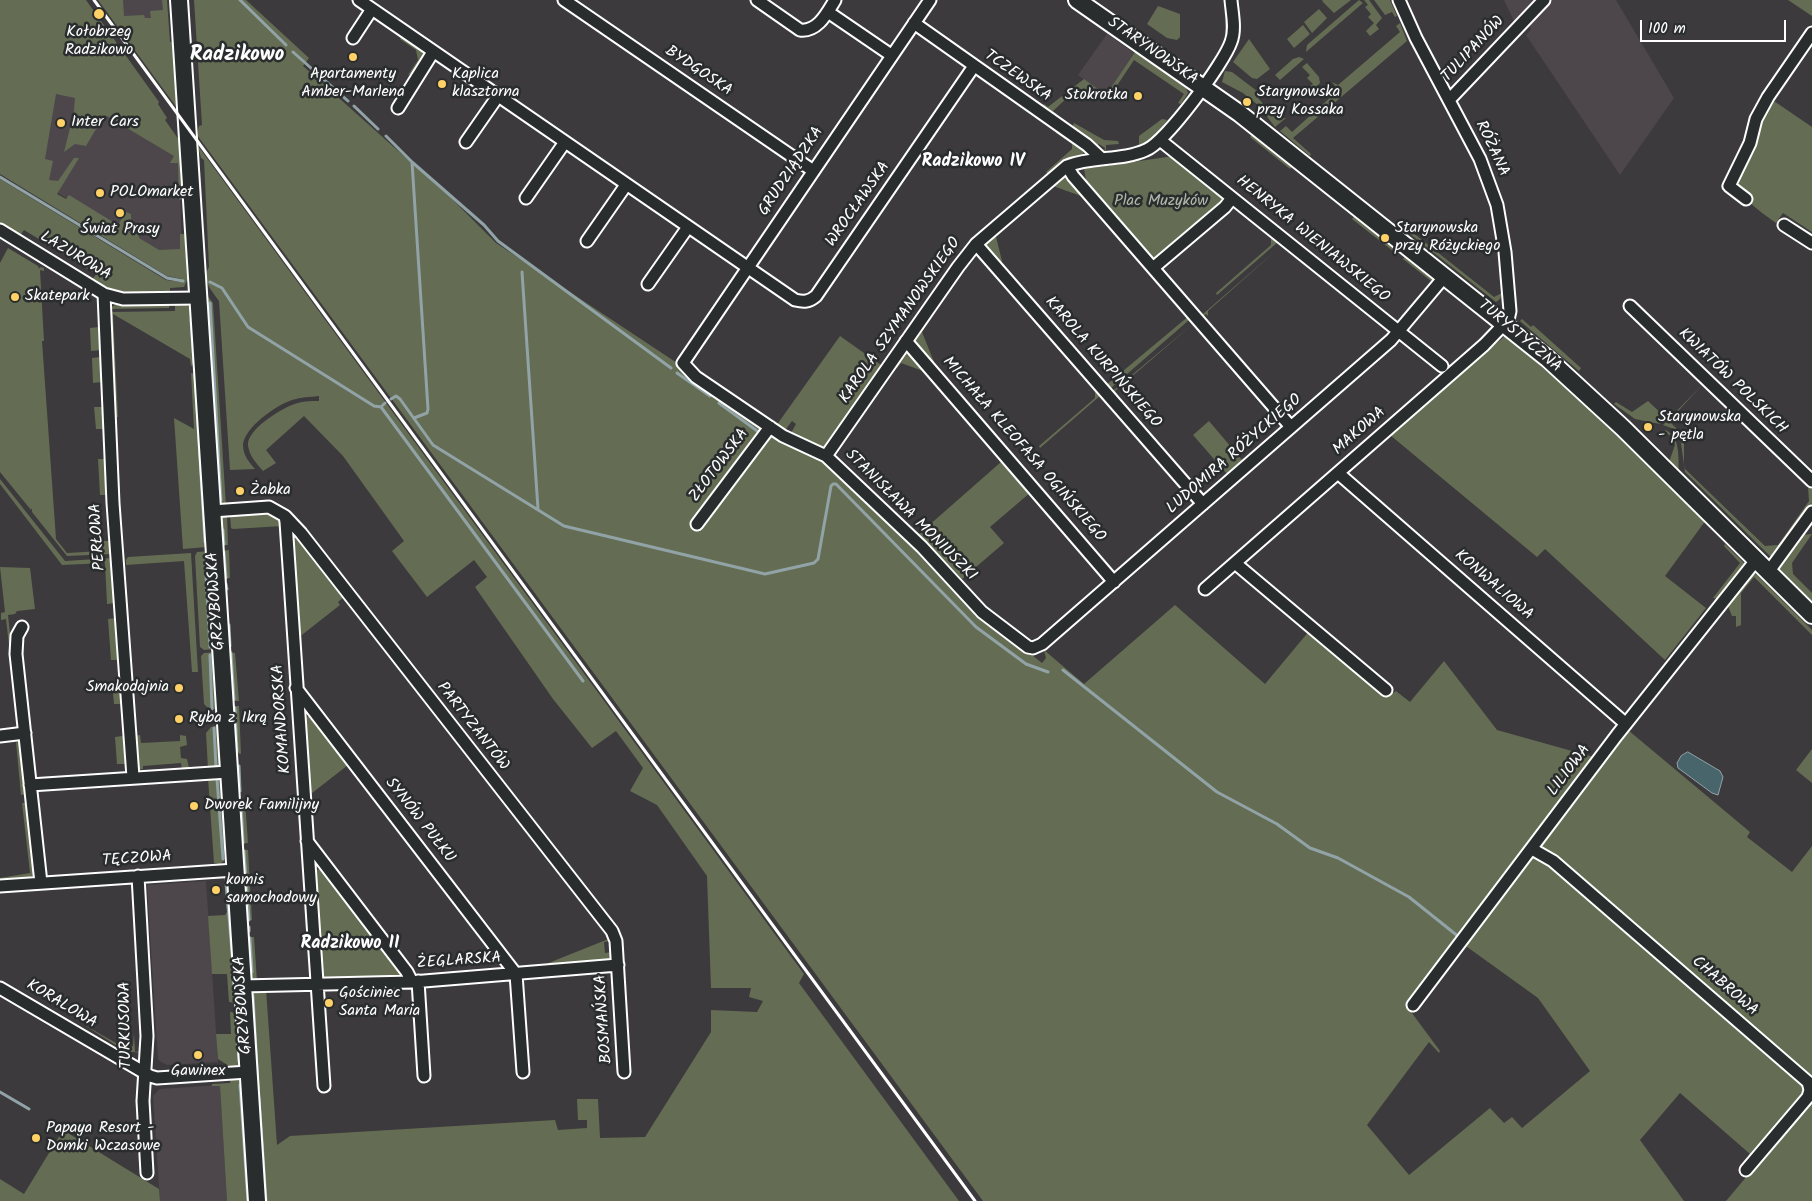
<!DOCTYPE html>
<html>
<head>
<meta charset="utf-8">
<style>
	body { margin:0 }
	#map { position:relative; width:1812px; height:1201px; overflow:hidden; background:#3c3a3d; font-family:Kalam,sans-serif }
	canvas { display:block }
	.scale { position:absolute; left:1640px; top:20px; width:146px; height:22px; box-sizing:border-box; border:2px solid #fff; border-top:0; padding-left:6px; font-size:15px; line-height:18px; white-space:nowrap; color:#fff; -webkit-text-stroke:4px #2a2d2e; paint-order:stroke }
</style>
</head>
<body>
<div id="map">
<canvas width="1812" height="1201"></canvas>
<div class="scale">100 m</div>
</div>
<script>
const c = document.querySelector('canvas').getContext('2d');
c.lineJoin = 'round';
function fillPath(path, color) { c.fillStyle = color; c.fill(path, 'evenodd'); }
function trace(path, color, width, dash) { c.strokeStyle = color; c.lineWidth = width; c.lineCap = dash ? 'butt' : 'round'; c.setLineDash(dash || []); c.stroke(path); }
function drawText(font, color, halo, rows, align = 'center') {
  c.font = font + ' Kalam,sans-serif'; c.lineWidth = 5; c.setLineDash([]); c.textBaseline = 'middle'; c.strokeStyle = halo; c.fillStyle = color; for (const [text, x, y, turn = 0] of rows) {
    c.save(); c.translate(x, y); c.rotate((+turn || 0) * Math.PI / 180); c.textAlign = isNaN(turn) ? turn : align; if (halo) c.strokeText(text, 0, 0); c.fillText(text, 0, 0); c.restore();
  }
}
const built = new Path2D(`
	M115,0H164L168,46L143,54Z
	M1504,0H1533L1514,21Z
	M1551,0H1616L1674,98L1620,175L1526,35L1531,30L1529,23Z
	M1107,34L1134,53L1106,96L1078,75Z
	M54,79L179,156L182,254H158L35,179Z
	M206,881L218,1062L167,1065L158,1060L147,885Z
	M220,1085L227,1201H160L153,1096L160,1089Z`);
const green = new Path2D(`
	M0,0H86L159,102L158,104L167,118L165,120L179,140L182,199L179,200L178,163H170L174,156L105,115L100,123L75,122L73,121L75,98L56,94L45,159L53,161L49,180L58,181L74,158H79L57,194L66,199L69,195L118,225L126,212L131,214V232H138L139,238L159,250L180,249V234H185L187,280L184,287L170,288V294L114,293L91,282L96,274L24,230L19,237L0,225V179L166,280L182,282V279L167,276L0,174Z
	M98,0H123L124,16L144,15L145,18H151L150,11L163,10L162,0H167L170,42H176L180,112Z
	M194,0H246L309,58L303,66L452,199L496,243L674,361L717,396L804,452L825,461L915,545L968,603L975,616L979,613L1042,663L1046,658L1044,650L1084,684L1175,605L1265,684L1310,630L1384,694H1392L1396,691L1410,702L1444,661L1497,730L1597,758L1454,948H1447L1406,1005L1440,1051L1439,1053L1429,1042L1367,1125L1409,1175L1490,1108L1504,1123L1512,1117L1522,1128L1590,1071L1538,998L1463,944L1628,730L1750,832L1747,837L1792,872L1812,846V1201H1726L1747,1176L1739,1168L1750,1154L1680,1093L1640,1140L1684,1201H983L197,135L199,126L202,125Z
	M1351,0L1334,13L1322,1L1323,0Z
	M1359,0L1363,3L1306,52L1307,45Z
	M1364,0H1369L1382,18L1376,25L1379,29L1370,36L1366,31L1374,23L1368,17L1371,14L1365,7L1368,5Z
	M1374,0H1390L1397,16L1395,17L1392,12L1385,15Z
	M1788,0H1812V16Z
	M1158,6L1180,14V37L1177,40L1167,38L1147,24Z
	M1319,9L1327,18L1312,33L1304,22Z
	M1400,23L1407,41L1293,138L1311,154L1310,156L1280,131L1286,126L1292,132L1332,96L1331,94L1337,88L1332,82L1338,85L1400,32L1396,26Z
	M1303,25L1310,34L1294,48L1287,39Z
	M403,35L423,50L424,56L414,73L408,75L418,60L416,50L400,39Z
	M1249,39L1270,69L1257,79L1252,78L1233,62Z
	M1135,52L1186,88L1188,93L1181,104L1178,103L1184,94L1134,60L1108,99L1093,89L1079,100L1070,95L1053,111L1057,114H1047L1041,107L1044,104L1048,107L1084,79L1106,95Z
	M1299,57L1304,59L1280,80L1275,75L1293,59Z
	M1307,63L1319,77L1320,83L1307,96L1303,91L1313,84L1307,78L1310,75L1302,67Z
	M1225,71L1232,72L1257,91L1259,99L1276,119L1286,118L1275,127L1258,105L1243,93L1222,82Z
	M1771,99L1812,127V232L1783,213L1776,223C1764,214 1743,201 1739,185C1735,170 1762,114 1771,99Z
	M1162,119L1167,120C1160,130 1152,142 1139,145V136Z
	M1074,123L1104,140L1118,141L1119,144L1106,145V150L1104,152L1105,148L1099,144L1096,147L1072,128Z
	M70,128L96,129L86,146L75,144L64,152Z
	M1059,129L1085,149L1082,157L1065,160L1048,174L1046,172L1072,149V144L1056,133Z
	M1255,132L1294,163L1290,169L1250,137Z
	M198,146L804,974L799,983L959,1201H261L249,995L253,991L266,989L277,1145L290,1136L555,1120L558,1130L587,1128V1120H578L577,1099H598L600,1138L645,1137L711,1032V1010L757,1012L763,1001L749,997L751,988H711L707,876L657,805L630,791L643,768L616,731L592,748L553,699L475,587L487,577L474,560L427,597L392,551L404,541L343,456L304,416L266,450L276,463L263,471C257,464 249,456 248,445C247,430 279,410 292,405C301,401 310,401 319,401V396C310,397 301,397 292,400C276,405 244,428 243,445C243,455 249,462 255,469L230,470L219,301C212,291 201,280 209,267L204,160L201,158Z
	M1174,156L1224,198V202L1155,260L1086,180L1084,169Z
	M1065,175L1084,194L1081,196L1053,186L1040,198L1039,194Z
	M1240,208L1278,242L1217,295L1216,293L1271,245V238L1238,212Z
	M1357,213L1396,247L1393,254V251L1352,219Z
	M1412,232L1494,297L1502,293L1500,299L1496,302L1410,234Z
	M990,237H996L1002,261L999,264L986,249V243Z
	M8,248L38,266L39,269L40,267L44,268V271L40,270L44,341H42L56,539L67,553L101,551L103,549V541H111L112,554L67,556L32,512V508L31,510L0,472V263Z
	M1279,248L1208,311V316L1206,314L1201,318L1203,314Z
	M1407,253L1433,277L1434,281L1405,319L1401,316L1431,281L1403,259Z
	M203,290L213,303L226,506L219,503Z
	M170,303L169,308L108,309L117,304Z
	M175,303H184L192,309L195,364L191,366L190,359L113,314L118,417H112L110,312L175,311Z
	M931,313L934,314L922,332L934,362L932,364L924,351L921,353L914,339Z
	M1190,315L1189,320L1111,388L1105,386Z
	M1522,319L1531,327L1533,325L1581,368L1579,371L1520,321Z
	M1194,323L1115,391L1123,402L1121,404L1113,393L1114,390Z
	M99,327L101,350L91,351L90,328Z
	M1046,329L1101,395L1040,448L1039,446L1095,398V391L1043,331Z
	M1506,335L1617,434L1706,520L1665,576L1706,608L1665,660L1545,549L1537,557L1390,435Z
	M840,336L881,365L885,360V362L829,446L817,449L792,438L791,433L796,424L792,421L786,429L781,430L776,426Z
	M904,353H911L963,411L960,414L923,371L901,363L897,368L894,366Z
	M100,357L102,382L93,383L92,358Z
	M191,373L198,375L207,547L183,549L174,418L194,429Z
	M1702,385L1669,421L1684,436V468L1765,546L1778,545L1809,501L1808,487L1809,485L1812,488V503L1793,527L1774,560L1685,472L1680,436L1674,429L1663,425Z
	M1648,401L1666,418L1660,424L1635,419L1614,404L1616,402L1632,412Z
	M94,407H103L105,429H96Z
	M1209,421L1242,460L1227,474L1193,435Z
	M1665,430C1681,436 1678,458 1679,473L1749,540L1747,542L1668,465L1675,445L1672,437L1665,432Z
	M1000,454L1031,492L990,527L1004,543L962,579L919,534L1001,462L997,457Z
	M98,459H106L108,495H100Z
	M0,479L65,561L112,558L115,603L107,604L105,563L62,565L0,484Z
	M266,512L279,517L283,526L233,529L231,528L230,515Z
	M227,514L228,545L218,546L219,518Z
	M1812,534L1792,563L1793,574L1812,593V609L1778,571L1802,535Z
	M294,535L344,597L338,602L340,605L298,638Z
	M1725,544L1746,565L1719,599L1713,598L1740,563L1724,546Z
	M229,550L230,578H220V551Z
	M210,551L215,649L204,650L200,647L195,556L197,552Z
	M191,553L198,672H192L184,561L126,565V560L128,557Z
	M0,567L30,568L35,609L17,611L15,614L8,615L17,697L15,698L6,619L1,620V613L5,612Z
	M1756,574L1812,630V635L1754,577L1741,593V625L1736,627V616H1732L1728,606L1752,575Z
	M116,618L119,660H111L108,619Z
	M216,652L218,677L215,709H209L204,704L201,656L204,653Z
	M225,652L235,653L239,701H232Z
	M120,682L121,704H114L112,683Z
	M233,706H239L241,754L231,752Z
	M309,716L348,765L307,797L305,718Z
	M216,726L223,756L221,766L208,769L206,733L211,727Z
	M140,735L141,743L180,741V735L186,736L187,745L180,747L181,758L187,759L189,768L182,770L181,763L143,766V769L137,770L134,757L138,756V750H133L135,736Z
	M123,736L125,764H117L115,737Z
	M16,742L19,743L25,789V794L21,795Z
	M1812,749V783L1796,770Z
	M208,778H220L222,780L228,844H224V861L220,864L214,863Z
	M245,800L248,843L238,844L237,801Z
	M22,803H26V807H29L35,874L30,879L0,882V878L30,873Z
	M238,849L248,850L252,920L242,921Z
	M320,869L323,870L402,974L400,978L349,980V976H343V980H322L314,871Z
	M223,875L228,878L236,1003L229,1002L227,974H212L208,916L225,915L227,912L224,877H218Z
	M244,937H254L257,982L249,978Z
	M611,938L610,941L604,942L605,953L612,952V956L608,961L536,968Z
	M230,1012L238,1013L242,1065L229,1069V1066L218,1059L216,1034H231Z
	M81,1023L128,1050L133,1046L134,1033L135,1052L142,1051V1053L125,1051Z
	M231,1078L238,1079L242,1082L252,1201H227L220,1086H212V1084L230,1083Z
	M63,1130L159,1189L160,1201H0V1179L24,1194Z`);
const water = new Path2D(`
	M1688,752L1720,771L1723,777L1718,795L1712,793L1678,768L1677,763L1681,756Z`);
const stream = new Path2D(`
	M240,0L286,45
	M293,52L348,101
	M354,106L378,129
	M386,136L412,162L428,409L427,413L414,418
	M412,162L484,225L498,241L671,368
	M0,177L167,278L183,281
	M522,272L538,509
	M210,282L222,288L248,327L374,406L381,407L385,403
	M210,303L221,500
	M191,320L194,363
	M677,373L710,396
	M195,374L205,542
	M391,399L396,396L400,399L433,445L564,526L765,574L814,563L818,559L831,486L833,484H836L976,627L1026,664L1048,672
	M719,403L760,433
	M381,407L583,681
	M223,530L224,544
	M224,552L226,578
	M205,555L210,647
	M226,584L227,589
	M229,625L230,646
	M231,653L234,699
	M210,655L212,709
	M1063,670L1217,792L1277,824L1310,848L1338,858L1409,897L1459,937
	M235,708L237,751
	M214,728L216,767
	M239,766L240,791
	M217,779L223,859
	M241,802L243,843
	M244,851L249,920
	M226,882L233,963
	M249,927V931
	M250,938L252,972
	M233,972L235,1002
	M253,996L258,1088
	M236,1013L239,1061
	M240,1085L248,1201
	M0,1092L29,1109
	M259,1098L266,1201`);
const street = new Path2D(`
	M359,0L747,267L795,300C804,302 809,302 816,296L974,66
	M564,0L812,170
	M757,0L800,30C818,32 827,13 835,0
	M930,0L683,363L696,377L783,436L826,456L922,547L982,612L1028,647L1033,648L1042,644L1391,340L1445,276
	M828,12L891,55
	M914,23L1087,145L1101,158
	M353,38L372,9
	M1449,100L1544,0
	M398,108L433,52
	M1160,140L1442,366
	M466,142L498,96
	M1067,166L1073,176L1291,427
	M526,198L565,142
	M1746,199L1729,186L1750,143L1756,119L1768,97L1812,33
	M1784,225L1812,243
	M0,230L104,294L123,299L198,298
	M587,241L626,185
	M976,244L1203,504
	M1153,268L1225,207L1232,198
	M648,284L688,227
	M104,294L113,503L133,777
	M1630,306L1812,481
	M906,341L1114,582
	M826,456L958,267L976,244L1067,166C1092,156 1122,161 1146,150C1166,142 1224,63 1231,42C1236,29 1232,13 1231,0
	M1338,473L1626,724
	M212,511L269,507L285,516L286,522L324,1086
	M285,516L301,533L612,931L616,941L624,1072
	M697,524L770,427
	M1235,563L1386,690
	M1769,571L1812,512
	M1205,589L1484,345L1508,320L1510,311L1505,252L1497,205L1480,159L1416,38L1399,0
	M22,627L17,636L16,654L41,883
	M296,688L516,974L523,1072
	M0,736L25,733
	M30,785L228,772
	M307,841L407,972L412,982
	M1532,849L1553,861L1808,1082L1810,1090L1808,1097L1746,1170
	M138,876L147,1036L143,1101L147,1173
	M0,886L235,870
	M418,981L424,1076
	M242,986L412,982L618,965
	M0,988L150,1076L157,1078L248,1072
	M1413,1005L1617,735L1757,559`);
const secondary = new Path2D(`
	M179,0L257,1201
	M1077,0L1239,113L1548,359L1623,428L1812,615`);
const rail = new Path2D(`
	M94,0L975,1201`);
const markers = [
	[99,14,6,"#ffd166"],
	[353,57,5,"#ffd166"],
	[442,84,5,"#ffd166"],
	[1138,96,5,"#ffd166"],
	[1247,102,5,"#ffd166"],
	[61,123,5,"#ffd166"],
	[100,193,5,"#ffd166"],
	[120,213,5,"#ffd166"],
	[1385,238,5,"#ffd166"],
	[15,297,5,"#ffd166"],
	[1648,427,5,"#ffd166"],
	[240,491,5,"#ffd166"],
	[179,688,5,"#ffd166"],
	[179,719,5,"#ffd166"],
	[194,806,5,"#ffd166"],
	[216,890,5,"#ffd166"],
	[329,1003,5,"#ffd166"],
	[198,1055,5,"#ffd166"],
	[36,1138,5,"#ffd166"]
];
const poiNames = [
	["Kołobrzeg",99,33,"center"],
	["Radzikowo",99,51,"center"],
	["Apartamenty",353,75,"center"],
	["Amber-Marlena",353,93,"center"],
	["Kaplica",452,75],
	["klasztorna",452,93],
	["Starynowska",1257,93],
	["przy Kossaka",1257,111],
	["Stokrotka",1128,96,"right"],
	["Inter Cars",71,123],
	["POLOmarket",110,193],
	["Starynowska",1395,229],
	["przy Różyckiego",1395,247],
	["Świat Prasy",120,230,"center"],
	["Skatepark",25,297],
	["Starynowska",1658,418],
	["- pętla",1658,436],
	["Żabka",250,491],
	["Smakodajnia",169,688,"right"],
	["Ryba z Ikrą",189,719],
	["Dworek Familijny",204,806],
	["komis",226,881],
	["samochodowy",226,899],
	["Gościniec",339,994],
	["Santa Maria",339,1012],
	["Gawinex",198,1072,"center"],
	["Papaya Resort -",46,1129],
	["Domki Wczasowe",46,1147]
];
const streetNames = [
	["TULIPANÓW",1474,50,-47],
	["STARYNOWSKA",1152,52,35],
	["BYDGOSKA",698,72,34],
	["TCZEWSKA",1017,77,35],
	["RÓŻANA",1491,149,65],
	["GRUDZIĄDZKA",792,172,-56],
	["WROCŁAWSKA",859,205,-55],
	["HENRYKA WIENIAWSKIEGO",1312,240,39],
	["LAZUROWA",75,257,31],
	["KAROLA SZYMANOWSKIEGO",901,321,-55],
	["TURYSTYCZNA",1519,337,40],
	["KAROLA KURPIŃSKIEGO",1102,363,49],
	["KWIATÓW POLSKICH",1732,382,44],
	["MAKOWA",1360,432,-41],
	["MICHAŁA KLEOFASA OGIŃSKIEGO",1023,450,49],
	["LUDOMIRA RÓŻYCKIEGO",1235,455,-41],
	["ZŁOTOWSKA",720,466,-53],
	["STANISŁAWA MONIUSZKI",910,516,45],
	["PERŁOWA",99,537,-94],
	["KONWALIOWA",1493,586,41],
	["GRZYBOWSKA",217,601,-94],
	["KOMANDORSKA",283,719,-94],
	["PARTYZANTÓW",472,727,52],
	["LILIOWA",1570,771,-53],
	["SYNÓW PUŁKU",419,821,52],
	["TĘCZOWA",137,860,-4],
	["ŻEGLARSKA",459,962,-4],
	["CHABROWA",1724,987,41],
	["KORALOWA",61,1005,31],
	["GRZYBOWSKA",244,1005,-94],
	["BOSMAŃSKA",605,1019,-94],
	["TURKUSOWA",127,1025,-91]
];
const parkNames = [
	["Plac Muzyków",1161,202]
];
const neighbourhoodNames = [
	["Radzikowo IV",973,163],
	["Radzikowo II",350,945]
];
const districtNames = [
	["Radzikowo",237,56]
];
fillPath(built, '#4d474c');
fillPath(green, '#646d53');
fillPath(water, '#47656a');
trace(water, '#91a3a6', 1);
trace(stream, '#91a3a6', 3);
trace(street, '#fff', 15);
trace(secondary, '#fff', 20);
trace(street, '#2a2d2e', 11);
trace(secondary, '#2a2d2e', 16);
trace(rail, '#fff', 3);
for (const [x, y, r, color] of markers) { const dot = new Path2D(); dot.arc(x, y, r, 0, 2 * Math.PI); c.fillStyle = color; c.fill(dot); trace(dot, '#2a2d2e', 2); }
drawText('16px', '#fff', '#2a2d2e', poiNames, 'left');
drawText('16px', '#fff', '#2a2d2e', streetNames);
drawText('16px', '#b2b6a9', '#2a2d2e', parkNames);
drawText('bold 18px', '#fff', '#2a2d2e', neighbourhoodNames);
drawText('bold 21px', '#fff', '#2a2d2e', districtNames);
</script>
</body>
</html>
